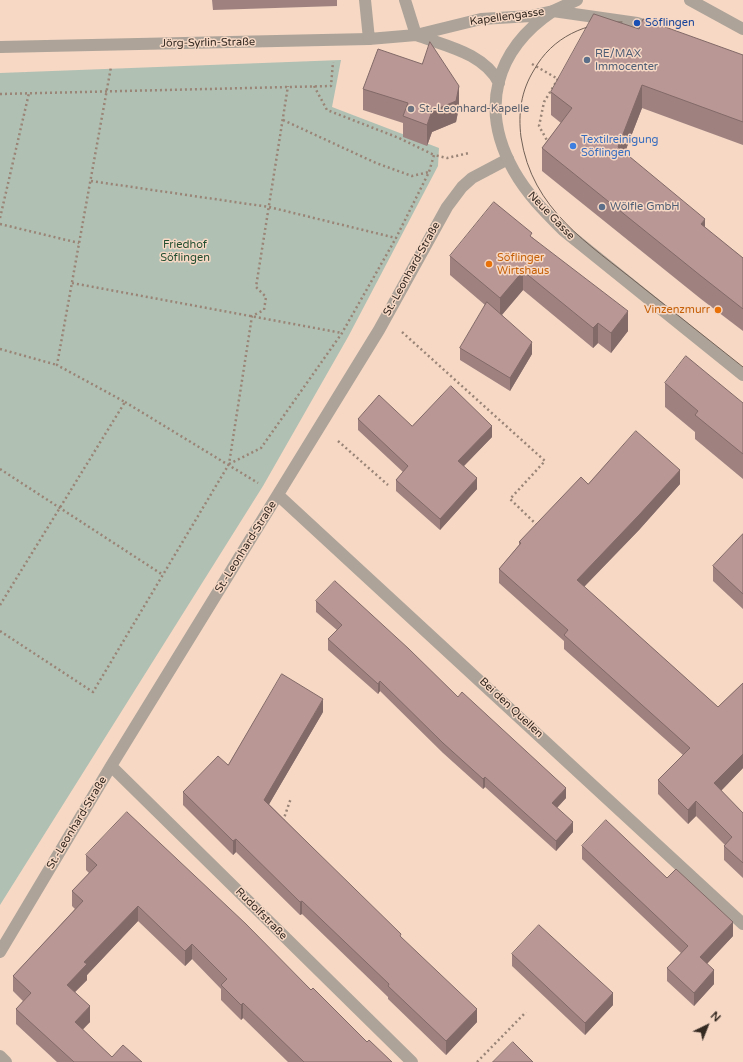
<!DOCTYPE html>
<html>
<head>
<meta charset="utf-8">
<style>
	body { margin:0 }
	#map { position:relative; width:743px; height:1062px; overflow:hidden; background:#f6d8c5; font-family:"Varela Round",sans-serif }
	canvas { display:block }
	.north { position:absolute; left:687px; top:1006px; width:40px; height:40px; -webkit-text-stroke:3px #f6d8c5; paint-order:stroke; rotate:43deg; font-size:11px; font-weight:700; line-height:16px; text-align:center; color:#352a22 }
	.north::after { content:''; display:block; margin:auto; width:14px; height:18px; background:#352a22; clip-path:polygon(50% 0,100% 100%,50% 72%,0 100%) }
</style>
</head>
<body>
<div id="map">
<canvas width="743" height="1062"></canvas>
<div class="north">N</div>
</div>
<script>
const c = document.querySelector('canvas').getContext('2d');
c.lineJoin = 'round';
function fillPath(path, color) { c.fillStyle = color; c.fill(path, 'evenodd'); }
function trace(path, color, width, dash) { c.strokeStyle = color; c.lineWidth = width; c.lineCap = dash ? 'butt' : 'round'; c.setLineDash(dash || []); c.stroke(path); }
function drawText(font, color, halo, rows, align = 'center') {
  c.font = font + ' "Varela Round",sans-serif'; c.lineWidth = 3; c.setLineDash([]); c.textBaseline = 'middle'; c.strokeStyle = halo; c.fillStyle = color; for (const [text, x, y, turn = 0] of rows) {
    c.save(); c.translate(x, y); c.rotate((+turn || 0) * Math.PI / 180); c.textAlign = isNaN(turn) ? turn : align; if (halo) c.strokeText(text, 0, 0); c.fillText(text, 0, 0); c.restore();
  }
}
const green = new Path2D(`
	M341,60L332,107L439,148L438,166L348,337L263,486L0,905V73Z`);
const path = new Path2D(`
	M532,64L558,79L544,102L539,126L549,144
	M314,86L327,110L399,138L434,155
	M0,94L331,86L333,62
	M283,120L376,163L412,176L429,172
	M91,181L269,207L396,238
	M0,218L29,93
	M0,224L79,243
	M72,283L342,333
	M402,332L545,461L510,499L538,526
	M0,349L57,365
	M125,402L258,483
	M338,441L388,485
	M229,464L261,448L342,333L396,238L429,172L434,155L447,158L469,153
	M0,469L163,575
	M0,605L125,402L57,365L111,67
	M0,631L93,692L229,464L252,316L264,310L266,297L256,287L288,86
	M283,821L291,798
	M477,1062L526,1012`);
const service = new Path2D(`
	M553,11L637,23L656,29`);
const minor = new Path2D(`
	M0,47L369,39
	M278,495L743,924
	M111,766L412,1062
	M0,952L111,766L379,330L447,207L462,187L472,178L508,159
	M0,1056L6,1062`);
const tertiary = new Path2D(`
	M365,0L369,39L416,35L481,19L531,16L553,11L577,0
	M405,0L416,35
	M690,0L743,29
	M553,11C495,50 479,109 514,171C527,194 544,211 563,230L743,375
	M416,35C445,46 484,53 499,83`);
const tram = new Path2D(`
	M622,22C586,22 552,37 534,70C521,91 518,113 521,137C532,210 588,243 641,286C675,313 709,340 743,367`);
const wall = new Path2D(`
	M212,0H337V6L213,10Z
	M639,29L743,55V145L642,108L625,152L705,228L743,258V331L701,299L542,171V148L561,123L551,115V92Z
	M363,89L459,107L456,122L432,132L427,146L403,137V123L363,110Z
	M532,237L628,331L611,353L598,343L593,348L523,290L502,315L532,354L510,391L460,360V348L485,305L450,275V256Z
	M665,383L743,403V479L695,439V432L665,407Z
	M358,419L492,437L464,466L477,489L440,530L396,491V480L403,472L358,430Z
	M588,484H680L639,530L584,587L718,707L743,683V768L721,791L743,813V878L724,860V846L725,845L696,816L688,824L658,794V780L683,755L564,649V641L499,583V569L519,545V542Z
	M743,534V609L713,581V566Z
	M316,601L458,697L566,798L557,808L573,832L556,851L485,787L483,789L443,753L380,691L378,694L328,650V639L337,630L316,612Z
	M323,712L269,804L401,937L477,1022L446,1055L388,999V997L302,914L300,915L236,852L233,855L183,805V792L228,765Z
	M582,846L667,878L733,936L707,964L714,984L694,1006L667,981V968L681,953L582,859Z
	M86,855L311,990L367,1042L392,1062H288L243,1018L241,1020L221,1000V989L192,959L185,966L138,921L87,975V980L75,992L90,1022L82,1029L112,1057L142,1062H57L16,1024V1009L23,1001L13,991V976L75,909L72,906V891L89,873L86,870Z
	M512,954L613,1005L585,1035L512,966Z`);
const shadedWall = new Path2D(`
	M642,85V108L618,170V147Z
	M459,86V107L456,122L432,132L427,146V125L432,111Z
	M705,219V241L701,224Z
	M523,271V290L500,317V298Z
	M628,311V331L611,353V333Z
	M598,323V343L593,348V328Z
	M532,342V354L510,391V378Z
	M492,426V437L458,472V461Z
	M680,470V484L639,530L577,594V580Z
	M477,478V489L440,530V519Z
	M380,681V691L378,694V684Z
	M323,699V712L264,813V800Z
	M743,754V768L714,798V783Z
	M485,777V787L483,789V779Z
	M566,788V798L552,813V803Z
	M696,801V816L688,824V810Z
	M573,822V832L556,851V841Z
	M236,839V852L233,855V841Z
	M302,901V914L300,915V902Z
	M138,906V921L87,975V980L67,1000V985L84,962Z
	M733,922V936L700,971V957Z
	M192,944V959L185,966V951Z
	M714,970V984L694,1006V993Z
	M613,993V1005L585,1035V1023Z
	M243,1003V1018L241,1020V1005Z
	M90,1006V1022L75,1038V1022Z
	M477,1009V1022L446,1055V1041Z`);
const building = new Path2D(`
	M594,14L639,29L643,19L743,55V122L642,85L618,147L705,219L701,224L743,258V309L701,276L542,148L572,108L551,92Z
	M430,42L459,86L456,101L432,111L427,125L403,116L408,103L363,89L378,49L422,64Z
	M494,202L532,233L530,236L628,311L611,333L598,323L593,328L523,271L500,298L450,256Z
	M487,302L532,342L510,378L460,348Z
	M686,356L743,403V454L695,415L698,411L665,383Z
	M451,386L492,426L458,461L477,478L440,519L396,480L408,466L358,419L379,395L412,426Z
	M636,431L680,470L639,515L577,580L718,707L743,683V754L714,783L743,813V863L724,846L732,837L696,801L688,810L658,780L690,748L564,635L568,630L499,569L521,543L519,542L581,477L588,484Z
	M743,534V594L713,566Z
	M335,581L409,649L458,697L462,692L566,788L552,803L573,822L556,841L485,777L483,779L443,743L380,681L378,684L328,639L342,625L316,601Z
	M282,674L323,699L264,800L401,934L400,936L477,1009L446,1041L388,986L389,984L302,901L300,902L236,839L233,841L183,792L218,756L228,765Z
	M127,812L246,924L311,990L313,988L367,1042L369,1040L392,1062H304L243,1003L241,1005L221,985L227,979L192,944L185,951L138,906L84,962L87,964L67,985L90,1006L75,1022L112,1057L123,1045L142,1062H74L16,1009L31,993L13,976L83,901L72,891L97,865L86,855Z
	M606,820L667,878L676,869L733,922L700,957L714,970L694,993L667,968L688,946L582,846Z
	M539,925L613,993L585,1023L512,954Z
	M513,1042L533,1062H493Z`);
const markers = [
	[637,23,4,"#1a4fb4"],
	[587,60,4,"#5c6f8a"],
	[411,109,4,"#6b7280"],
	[573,146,4,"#3f7fe0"],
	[602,207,4,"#5c6f8a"],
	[489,264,4,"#e8710a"],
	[718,310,4,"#e8710a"]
];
const streetNames = [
	["Kapellengasse",507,17,-8],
	["Jörg-Syrlin-Straße",208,43,-1],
	["Neue Gasse",551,216,46],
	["St.-Leonhard-Straße",412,269,-61],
	["St.-Leonhard-Straße",246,547,-58],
	["Bei den Quellen",511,708,43],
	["St.-Leonhard-Straße",77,823,-59],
	["Rudolfstraße",261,914,45]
];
const transitNames = [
	["Söflingen",645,23]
];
const serviceNames = [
	["RE/MAX",595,54],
	["Immocenter",595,67],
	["Wölfle GmbH",610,207]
];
const worshipNames = [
	["St.-Leonhard-Kapelle",419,109]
];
const shopNames = [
	["Textilreinigung",581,140],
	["Söflingen",581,153]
];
const parkNames = [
	["Friedhof",185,245],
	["Söflingen",185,258]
];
const foodNames = [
	["Söflinger",497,258],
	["Wirtshaus",497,271],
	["Vinzenzmurr",710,310,"right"]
];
fillPath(green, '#b0c0b3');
trace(path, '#998476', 2.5, [2, 3]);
trace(service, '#ada398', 12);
trace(minor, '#ada398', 12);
trace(tertiary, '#ada398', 12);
trace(tram, '#716055', 1);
fillPath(wall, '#9f8280');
fillPath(shadedWall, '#826a68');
fillPath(building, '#b99795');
trace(building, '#826a68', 1);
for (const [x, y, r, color] of markers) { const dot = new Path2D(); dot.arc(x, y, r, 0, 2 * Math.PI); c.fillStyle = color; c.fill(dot); trace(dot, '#f6d8c5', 1.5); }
drawText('11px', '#352a22', '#f6d8c5', streetNames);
drawText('11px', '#164399', '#f6d8c5', transitNames, 'left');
drawText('11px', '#4e5e75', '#f6d8c5', serviceNames, 'left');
drawText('11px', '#5b616d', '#f6d8c5', worshipNames, 'left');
drawText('11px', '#366cbe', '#f6d8c5', shopNames, 'left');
drawText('11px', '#224e30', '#f6d8c5', parkNames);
drawText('11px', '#c56008', '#f6d8c5', foodNames, 'left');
</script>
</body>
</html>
